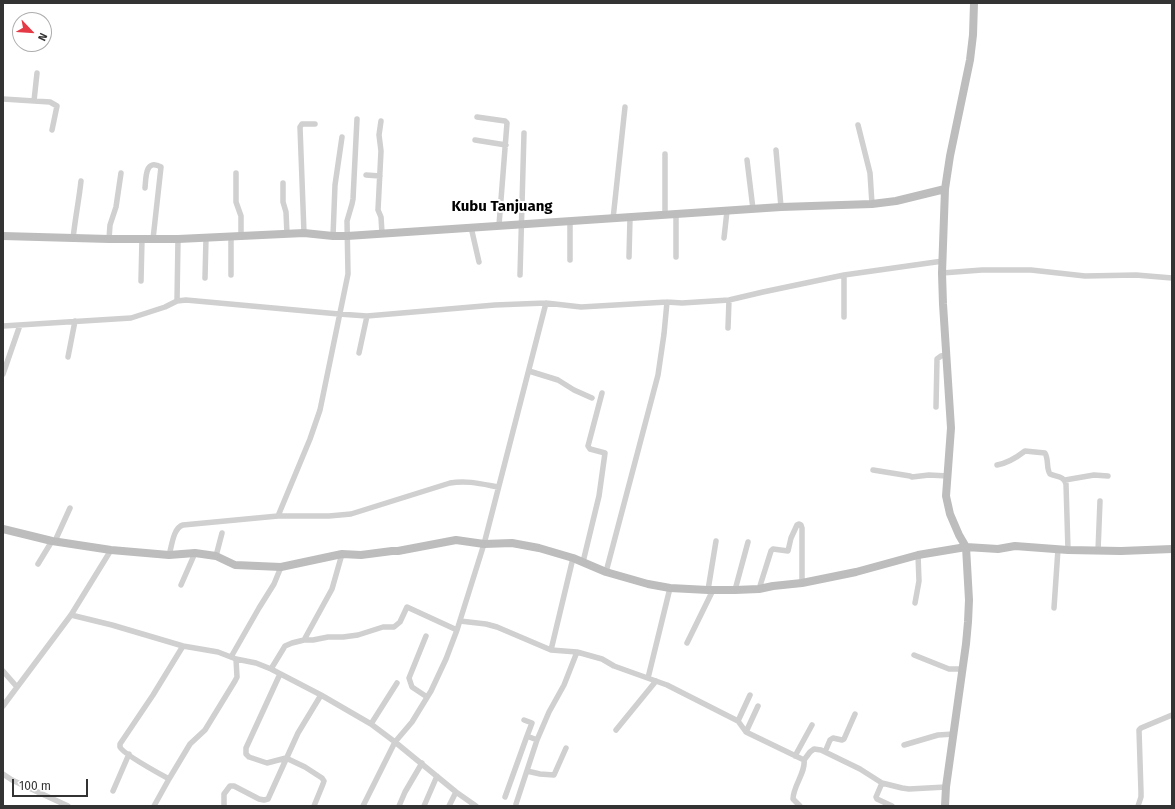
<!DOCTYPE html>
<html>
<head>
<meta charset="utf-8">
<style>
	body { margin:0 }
	#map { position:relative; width:1175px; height:809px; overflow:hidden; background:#fff; font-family:"Fira Sans",sans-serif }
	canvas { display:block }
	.frame { position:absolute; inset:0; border:4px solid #333; pointer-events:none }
	.north { position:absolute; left:12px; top:12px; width:40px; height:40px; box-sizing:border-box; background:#fff; border:1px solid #adadad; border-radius:50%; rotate:115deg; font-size:11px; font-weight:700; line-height:16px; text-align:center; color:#333 }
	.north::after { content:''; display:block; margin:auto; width:14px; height:18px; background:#e63946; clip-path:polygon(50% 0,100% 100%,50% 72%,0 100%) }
	.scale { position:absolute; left:12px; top:779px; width:76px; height:18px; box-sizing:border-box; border:2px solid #333; border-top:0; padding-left:5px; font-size:12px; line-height:14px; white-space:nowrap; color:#333; -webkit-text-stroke:3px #fff; paint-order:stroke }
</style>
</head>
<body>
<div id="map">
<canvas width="1175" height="809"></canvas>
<div class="frame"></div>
<div class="north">N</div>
<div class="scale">100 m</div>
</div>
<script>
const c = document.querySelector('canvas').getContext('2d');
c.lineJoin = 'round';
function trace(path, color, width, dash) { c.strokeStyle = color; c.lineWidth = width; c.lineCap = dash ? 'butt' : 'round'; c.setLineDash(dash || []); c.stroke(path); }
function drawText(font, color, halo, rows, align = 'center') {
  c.font = font + ' "Fira Sans",sans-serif'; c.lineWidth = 4; c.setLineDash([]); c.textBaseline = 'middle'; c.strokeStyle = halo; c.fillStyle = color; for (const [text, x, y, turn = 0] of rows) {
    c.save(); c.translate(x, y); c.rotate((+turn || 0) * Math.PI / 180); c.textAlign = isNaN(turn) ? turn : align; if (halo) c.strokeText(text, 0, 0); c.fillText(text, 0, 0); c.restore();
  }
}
const street = new Path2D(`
	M3,99L50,102L57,106L52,130
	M34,101L37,73
	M477,117L505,121L507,123L499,225
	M381,121L379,135L381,151L378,210L381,217L382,233
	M858,125L870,173L872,204
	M475,140L506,145
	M776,150L781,207
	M665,154V215
	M747,160L753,209
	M236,173V202L241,216V236
	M366,175L380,176
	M283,183V202L286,212L287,234
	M145,188C146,178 145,158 161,167L153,239
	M676,214V257
	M613,219L625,107
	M570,221V260
	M471,227L479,262
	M304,233L300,127L302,124H315
	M333,236L335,185L342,137
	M231,237V275
	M724,238L727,211
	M73,239C75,219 79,200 81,181
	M109,239L110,225L116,207L121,173
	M629,257L630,218
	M942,273L982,270H1031L1085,276L1136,275L1172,278
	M520,275L524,133
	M205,278L206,238
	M141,281L142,239
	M177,301L178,239
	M844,317V275
	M3,326L131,318L165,307L177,301L186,300L339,314L367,316L495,305L546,303L581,307L667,302L682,303L729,300L763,292L844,275L943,261
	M728,328L729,300
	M359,353L367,316
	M68,357L75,321
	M529,371L558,380L574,390L592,398
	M3,374L20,325
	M936,407L937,359L941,356L946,355
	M997,465C1008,463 1016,458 1025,451L1045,453C1049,460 1046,468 1050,474C1057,477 1064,476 1066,484L1068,550
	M873,470L910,476L912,477L929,475L948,476
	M1065,480L1094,475L1108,476
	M278,516L310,439L320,410L348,274L347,221L352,204L353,199L357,119
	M55,541L70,508
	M1098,551L1100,501
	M169,555C172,546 173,528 183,525L278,516H329L351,514L450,483C467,480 482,484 498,487
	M216,556L222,533
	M583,562L599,496L605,453L590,449L588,446L602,393
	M38,564L52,541
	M606,572L658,375L664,334L667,302
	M181,585L195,553
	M759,589L771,551L773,549L788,551L791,538L797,525L799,524L801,525L802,528V583
	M708,590L716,541
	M735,590L748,542
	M915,603L919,581L918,555
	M1054,608L1058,549
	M71,615L112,625L183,646L218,652L236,659L256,663L271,669L321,695L371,724L395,742L456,792L476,806
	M460,621L486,624L497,627L551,650L577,652L602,659L614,666L667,685L738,721L746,732L804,760
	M426,636L409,678L412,687L427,697
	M304,640H313L328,637H343L358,635L383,627H394L400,622L407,607L457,630
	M687,643L713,590
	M551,650L573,558
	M914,655L949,669H960L962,670
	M231,657L259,608L274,584L281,567
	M271,669L285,646L292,643L304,640L332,589L342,554
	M3,671L17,687
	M280,674L246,748V754L249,757L267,763L286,758L305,767L322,778L324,781L323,784L314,806
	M648,678L670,588
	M3,706L71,615L111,550
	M524,720L532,723L527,736
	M738,721L750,695
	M371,724L397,683
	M616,730L656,681
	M746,732L758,706
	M904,745L938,735L954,734
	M825,752L830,740L833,738L842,740L844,739L855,714
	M795,756L812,725
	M527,771L540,774L554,775L566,748
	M3,774L12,780L68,806
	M169,779C160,774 123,754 120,747C120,746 120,745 120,744L153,695L183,646
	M882,783L876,797L877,799L892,806
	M113,791L129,754
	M505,797L527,736L537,740
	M516,804L537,740L549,712L564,685L577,652
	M154,806L169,779L190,744L205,730L235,681L237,677L236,659
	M224,806V794L230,786H234L259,799L264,800L268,799L298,733L321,695
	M363,806L395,742L412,722L431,691L446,659L457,630L484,544L546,303
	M399,806L405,792L422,763
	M424,806L437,776
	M449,806L456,792
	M800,806L793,799C793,786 806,772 804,760L810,752L814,749L821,750L860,769L882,783L902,788L909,789L946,787
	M1138,806L1141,797V792L1139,730L1141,728L1172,715`);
const secondary = new Path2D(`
	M3,236L109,239H178L304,233L333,236H347L781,207L872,204L896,201L945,189
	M3,529L52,541L111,550L169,555L195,553L216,556L235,565L281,567L342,554L361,555L392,551H398L456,540L484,544L512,543L539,548L573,558L606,572L648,584L670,588L708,590H735L759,589L773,586L802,583L856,572L918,555L966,547L998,549L1015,546L1068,550L1121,551L1172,549
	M945,806L946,787L966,644L968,622L969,600L966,547L959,535L950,514L946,496L951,428L943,304L942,273L945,189L950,156L970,60L973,35L974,3`);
const quarterNames = [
	["Kubu Tanjuang",502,207]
];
trace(street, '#d0d0d0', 5.5);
trace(secondary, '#bdbdbd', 8);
drawText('bold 15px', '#000', '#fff', quarterNames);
</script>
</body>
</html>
